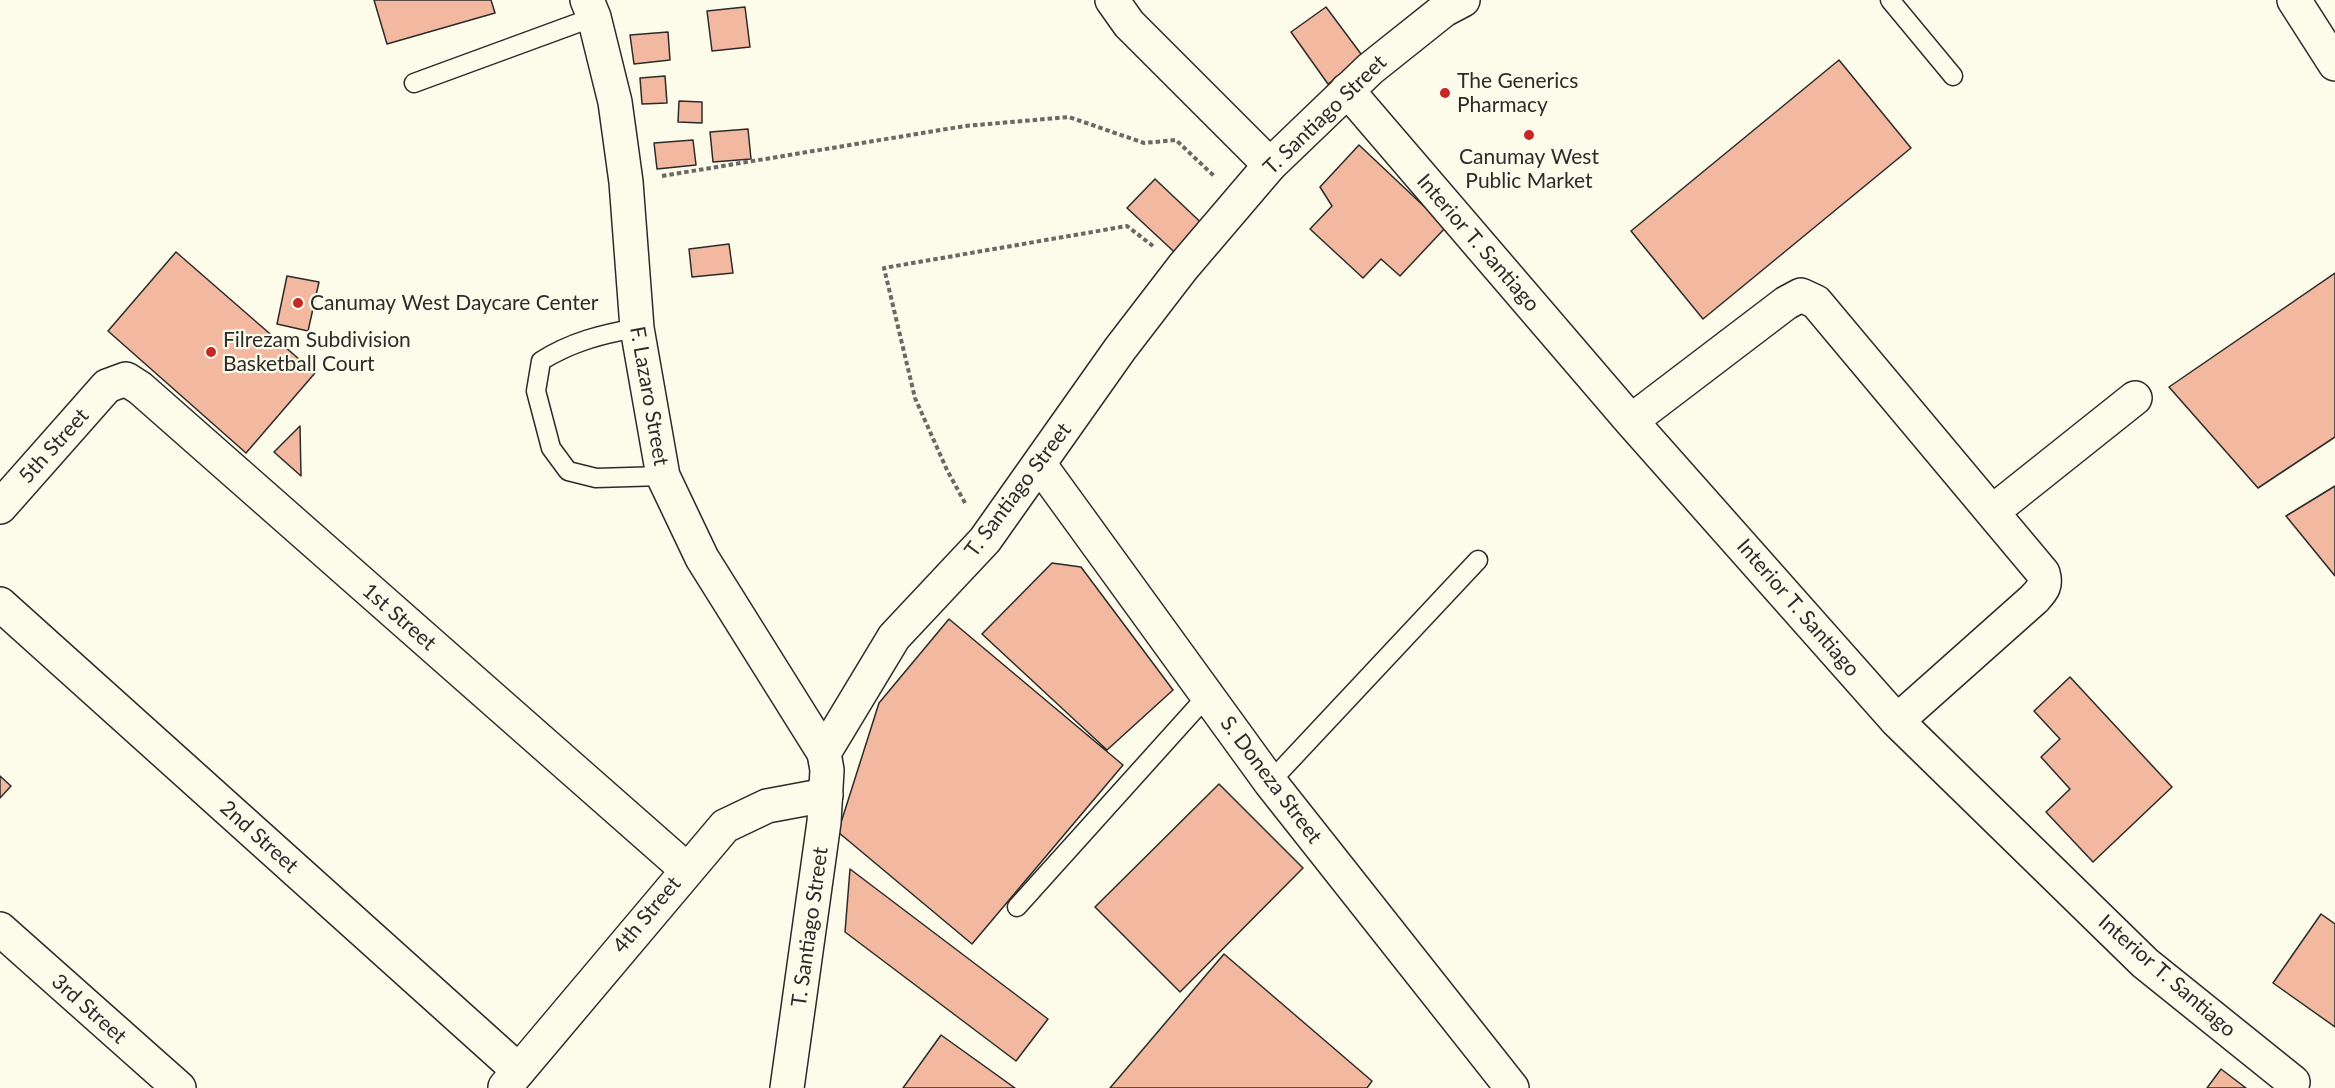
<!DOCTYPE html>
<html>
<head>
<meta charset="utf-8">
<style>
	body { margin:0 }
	canvas { display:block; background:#fdfbea }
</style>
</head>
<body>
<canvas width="2335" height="1088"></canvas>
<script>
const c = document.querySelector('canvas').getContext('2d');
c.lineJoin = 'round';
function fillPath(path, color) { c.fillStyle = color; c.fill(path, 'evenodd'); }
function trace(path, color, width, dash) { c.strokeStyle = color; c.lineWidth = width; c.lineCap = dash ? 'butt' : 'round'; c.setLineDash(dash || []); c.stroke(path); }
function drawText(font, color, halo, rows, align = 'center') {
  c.font = font + ' Lato,sans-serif'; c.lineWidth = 4.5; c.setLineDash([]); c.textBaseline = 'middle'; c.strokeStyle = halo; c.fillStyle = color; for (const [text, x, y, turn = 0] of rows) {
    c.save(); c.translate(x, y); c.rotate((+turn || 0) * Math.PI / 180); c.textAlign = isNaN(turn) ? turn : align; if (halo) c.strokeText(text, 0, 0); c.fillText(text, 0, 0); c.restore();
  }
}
const building = new Path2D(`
	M374,0H491L495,13L387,44Z
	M745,7L750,47L712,51L707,11Z
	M1326,7L1364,58L1328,84L1291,32Z
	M668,32L670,60L634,64L630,35Z
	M1839,60L1911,148L1703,319L1631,231Z
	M665,76L667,103L642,104L640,78Z
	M679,101L702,102V123L678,122Z
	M748,129L751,159L713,162L710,132Z
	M693,140L696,165L657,169L654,143Z
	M1359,145L1446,227L1400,276L1381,259L1363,278L1310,229L1332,206L1320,187Z
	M1155,179L1211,232L1184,261L1127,208Z
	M729,244L733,273L692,277L689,249Z
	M176,252L315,373L246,453L108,331Z
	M2335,273V437L2258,488L2169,387Z
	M287,276L319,282L308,331L277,324Z
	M300,426L301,476L274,452Z
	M2335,486V576L2286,516Z
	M1052,563L1081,567L1173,690L1107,750L982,634Z
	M949,619L1123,765L972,944L838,832L879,703Z
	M2070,677L2172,787L2093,862L2046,812L2070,789L2041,757L2060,739L2034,711Z
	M0,776L11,786L0,798Z
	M1219,784L1303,868L1180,992L1095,907Z
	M850,869L1048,1019L1016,1061L845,932Z
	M2321,914L2335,924V1027L2273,983Z
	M1224,954L1372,1081L1367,1088H1110Z
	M941,1035L1015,1088H903Z
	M2221,1069L2246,1088H2207Z`);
const path = new Path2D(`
	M662,176L965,126L1069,117L1144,143L1176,140L1214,176
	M965,503L947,470L915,398L884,268L1127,226L1153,246`);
const service = new Path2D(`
	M1890,0L1953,76
	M414,83L594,17
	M637,328C602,334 571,342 541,361L536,391L551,448L568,471L596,478L663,476
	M1270,782L1478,560
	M1017,907L1207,696`);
const minor = new Path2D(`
	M1112,0L1129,24L1270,165
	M1347,90L1631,421L1897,721L2145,963L2293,1082
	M1631,421L1786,303L1801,295L1816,302L2043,573C2047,586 2042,590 2034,599L1897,721
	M1040,465L1270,782L1512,1088
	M0,507L107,386L126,379L140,388L686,869
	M1992,512L2135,398
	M0,604L518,1070
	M0,929L179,1088
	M505,1087L725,826L767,806L826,795`);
const tertiary = new Path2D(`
	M587,0L594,17L615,102L626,182L637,328L663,476L702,558L824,753
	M2294,0L2335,64`);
const secondary = new Path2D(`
	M787,1088L824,822L827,770L824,753L894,637L985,540L1120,349L1183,267L1270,165L1370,69L1444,10L1463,0`);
const markers = [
	[1445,93,6,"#c62828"],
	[1529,135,6,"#c62828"],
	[298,303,6,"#c62828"],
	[211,352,6,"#c62828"]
];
const poiNames = [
	["The Generics",1457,81],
	["Pharmacy",1457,105],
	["Canumay West",1529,157,"center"],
	["Public Market",1529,181,"center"],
	["Canumay West Daycare Center",310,303],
	["Filrezam Subdivision",223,340],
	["Basketball Court",223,364]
];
const streetNames = [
	["T. Santiago Street",1325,115,-44],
	["Interior T. Santiago",1478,243,49],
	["F. Lazaro Street",649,396,80],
	["5th Street",54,446,-48],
	["T. Santiago Street",1018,490,-53],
	["Interior T. Santiago",1798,608,49],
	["1st Street",399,617,41],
	["S. Doneza Street",1271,780,53],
	["2nd Street",259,837,42],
	["4th Street",647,915,-50],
	["T. Santiago Street",810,927,-82],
	["Interior T. Santiago",2167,976,41],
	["3rd Street",89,1009,42]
];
fillPath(building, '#f2b8a0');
trace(building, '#2b2b2b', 1.5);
trace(service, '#2b2b2b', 21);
trace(minor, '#2b2b2b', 36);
trace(tertiary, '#2b2b2b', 36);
trace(secondary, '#2b2b2b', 36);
trace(path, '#6a6964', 4, [4.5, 3]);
trace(service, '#fdfbea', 18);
trace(minor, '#fdfbea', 33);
trace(tertiary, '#fdfbea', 33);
trace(secondary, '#fdfbea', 33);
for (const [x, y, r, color] of markers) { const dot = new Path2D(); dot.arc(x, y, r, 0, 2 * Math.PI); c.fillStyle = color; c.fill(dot); trace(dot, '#fdfbea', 2); }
drawText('21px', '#2b2b2b', '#fdfbea', poiNames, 'left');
drawText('21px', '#2b2b2b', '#fdfbea', streetNames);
</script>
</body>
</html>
